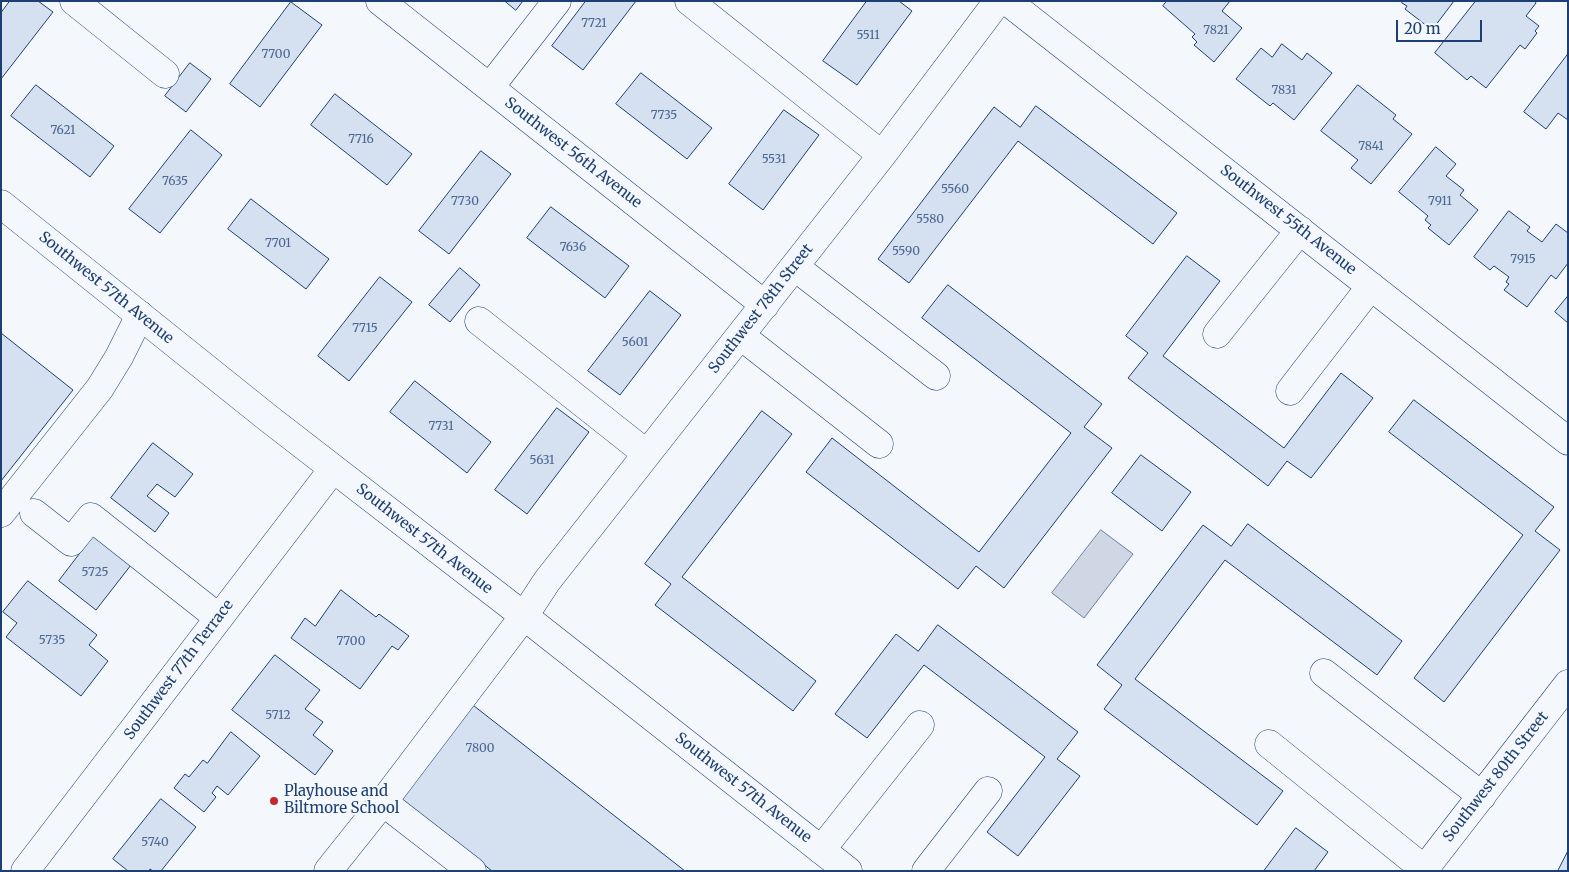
<!DOCTYPE html>
<html>
<head>
<meta charset="utf-8">
<style>
	body { margin:0 }
	#map { position:relative; width:1569px; height:872px; overflow:hidden; background:#f4f7fb; font-family:Merriweather,serif }
	canvas { display:block }
	.frame { position:absolute; inset:0; border:2px solid #1d3f73; pointer-events:none }
	.scale { position:absolute; left:1396px; top:20px; width:86px; height:22px; box-sizing:border-box; border:2px solid #1d3f73; border-top:0; padding-left:6px; font-size:15px; line-height:18px; white-space:nowrap; color:#1d3f73; -webkit-text-stroke:4px #f4f7fb; paint-order:stroke }
</style>
</head>
<body>
<div id="map">
<canvas width="1569" height="872"></canvas>
<div class="frame"></div>
<div class="scale">20 m</div>
</div>
<script>
const c = document.querySelector('canvas').getContext('2d');
c.lineJoin = 'round';
function fillPath(path, color) { c.fillStyle = color; c.fill(path, 'evenodd'); }
function trace(path, color, width, dash) { c.strokeStyle = color; c.lineWidth = width; c.lineCap = dash ? 'butt' : 'round'; c.setLineDash(dash || []); c.stroke(path); }
function drawText(font, color, halo, rows, align = 'center') {
  c.font = font + ' Merriweather,serif'; c.lineWidth = 4; c.setLineDash([]); c.textBaseline = 'middle'; c.strokeStyle = halo; c.fillStyle = color; for (const [text, x, y, turn = 0] of rows) {
    c.save(); c.translate(x, y); c.rotate((+turn || 0) * Math.PI / 180); c.textAlign = isNaN(turn) ? turn : align; if (halo) c.strokeText(text, 0, 0); c.fillText(text, 0, 0); c.restore();
  }
}
const water = new Path2D(`
	M1101,530L1133,554L1084,618L1052,593Z`);
const building = new Path2D(`
	M10,1H38L53,12L1,79V13Z
	M505,1H523L516,10Z
	M586,1H636L583,70L552,46Z
	M867,1H899L912,11L857,85L823,61Z
	M1167,1H1230L1222,11L1242,28L1214,62L1194,45L1197,42L1192,37L1195,34L1163,6Z
	M1403,1H1454L1432,30L1405,9L1407,6L1402,3Z
	M1476,1H1535L1536,3L1526,16L1539,26L1535,31L1537,33L1525,49L1520,45L1486,88L1471,76L1467,80L1435,53Z
	M291,2L322,25L260,107L230,84Z
	M1282,44L1302,60L1307,53L1332,73L1294,120L1273,103L1270,106L1236,79L1261,48L1272,57Z
	M1568,54V120L1558,113L1546,129L1524,112Z
	M190,63L211,79L186,112L165,96Z
	M641,73L712,128L687,159L616,104Z
	M36,85L114,146L90,177L11,116Z
	M1358,85L1396,115L1393,119L1412,134L1371,184L1351,168L1358,160L1321,131Z
	M335,94L412,154L387,185L311,125Z
	M1036,106L1177,213L1153,244L1018,141L909,283L878,259L994,107L1020,127Z
	M784,110L819,135L763,210L729,184Z
	M191,130L222,155L160,233L129,209Z
	M1436,147L1456,164L1446,176L1464,190L1460,195L1478,210L1449,245L1428,228L1431,225L1425,220L1428,216L1399,192Z
	M481,151L511,174L449,254L419,231Z
	M251,199L329,259L306,289L228,229Z
	M551,207L629,266L605,298L527,238Z
	M1509,211L1530,227L1527,231L1542,242L1556,224L1568,233V263L1556,279L1551,275L1527,307L1504,290L1509,284L1506,282L1509,277L1494,266L1490,270L1474,257Z
	M1187,256L1220,281L1163,356L1284,448L1341,373L1373,398L1311,478L1287,461L1268,486L1128,378L1148,353L1126,336Z
	M460,268L480,285L450,322L429,305Z
	M380,277L412,302L349,381L318,356Z
	M948,285L1102,404L1084,427L1112,448L1004,588L976,566L958,589L806,472L832,438L979,552L1071,433L922,318Z
	M650,291L681,315L620,395L588,371Z
	M1568,296V323L1555,312Z
	M1,333L73,390L1,481Z
	M415,381L491,442L467,473L390,412Z
	M1414,400L1554,507L1535,531L1560,550L1444,702L1414,678L1523,535L1389,432Z
	M557,408L589,432L527,514L495,490Z
	M762,411L792,434L682,577L816,681L793,711L655,605L671,584L645,564Z
	M153,443L193,474L175,497L157,484L147,496L169,513L155,532L111,498Z
	M1141,455L1191,492L1162,531L1112,493Z
	M1248,524L1402,641L1377,675L1225,560L1135,679L1283,791L1257,825L1104,709L1122,685L1097,665L1203,525L1231,546Z
	M98,530L131,565L96,610L59,581Z
	M28,581L97,635L89,645L108,661L81,696L6,637L17,623L3,612Z
	M341,590L376,617L379,614L409,636L398,650L392,646L360,689L291,638L305,618L315,626Z
	M938,625L1078,732L1057,759L1080,776L1018,856L987,832L1045,757L924,665L867,738L835,714L896,634L918,651Z
	M275,655L320,690L305,709L323,722L313,735L333,751L315,775L232,710Z
	M469,702L685,871H492L396,795Z
	M231,732L260,756L228,795L217,786L212,793L216,797L204,812L174,788L185,774L189,777L203,760L207,763Z
	M161,799L196,827L161,871H153L150,869L149,871H128L113,859Z
	M1296,828L1328,852L1314,871H1264Z
	M1568,851V871H1558Z`);
const minor = new Path2D(`
	M74,1L165,74
	M380,1L765,305
	M689,1L882,155
	M1007,1L1568,441
	M490,87L557,1
	M795,267L936,376
	M479,321L647,454
	M1217,334L1300,230
	M741,336L879,444
	M1290,391L1371,286
	M1,513L100,388L119,357L140,315
	M34,513L71,542L91,517L219,618
	M1324,673L1482,796
	M1269,744L1424,869
	M383,802L472,871
	M821,850L920,725
	M25,871L333,469
	M328,871L383,802L524,616L547,581L882,155L998,1
	M926,871L988,791
	M1423,871L1568,684`);
const major = new Path2D(`
	M1,204L268,418L524,616L848,871`);
const markers = [
	[274,801,5,"#c62828"]
];
const numberNames = [
	["7721",594,24],
	["7821",1216,31],
	["5511",868,36],
	["7700",276,55],
	["7831",1284,91],
	["7735",664,116],
	["7621",63,131],
	["7716",361,140],
	["7841",1371,147],
	["5531",774,160],
	["7635",175,182],
	["5560",955,190],
	["7730",465,202],
	["7911",1440,202],
	["5580",930,220],
	["7701",278,244],
	["7636",573,248],
	["5590",906,252],
	["7915",1523,260],
	["7715",365,329],
	["5601",635,343],
	["7731",441,427],
	["5631",542,461],
	["5725",95,573],
	["5735",52,641],
	["7700",351,642],
	["5712",278,716],
	["7800",480,749],
	["5740",155,843]
];
const streetNames = [
	["Southwest 56th Avenue",573,153,38],
	["Southwest 55th Avenue",1288,220,38],
	["Southwest 57th Avenue",106,288,39],
	["Southwest 78th Street",761,309,-52],
	["Southwest 57th Avenue",424,539,38],
	["Southwest 77th Terrace",179,670,-53],
	["Southwest 80th Street",1496,777,-52],
	["Southwest 57th Avenue",743,788,38]
];
const poiNames = [
	["Playhouse and",284,792],
	["Biltmore School",284,809]
];
fillPath(water, '#cfd7e4');
trace(water, '#687fa3', 1);
fillPath(building, '#d5e0f0');
trace(building, '#1d3f73', 1);
trace(minor, '#1d3f73', 29);
trace(major, '#1d3f73', 29);
trace(minor, '#f4f7fb', 28);
trace(major, '#f4f7fb', 28);
for (const [x, y, r, color] of markers) { const dot = new Path2D(); dot.arc(x, y, r, 0, 2 * Math.PI); c.fillStyle = color; c.fill(dot); trace(dot, '#f4f7fb', 2); }
drawText('12px', '#4b6792', null, numberNames);
drawText('15px', '#1d3f73', '#f4f7fb', streetNames);
drawText('15px', '#1d3f73', '#f4f7fb', poiNames, 'left');
</script>
</body>
</html>
